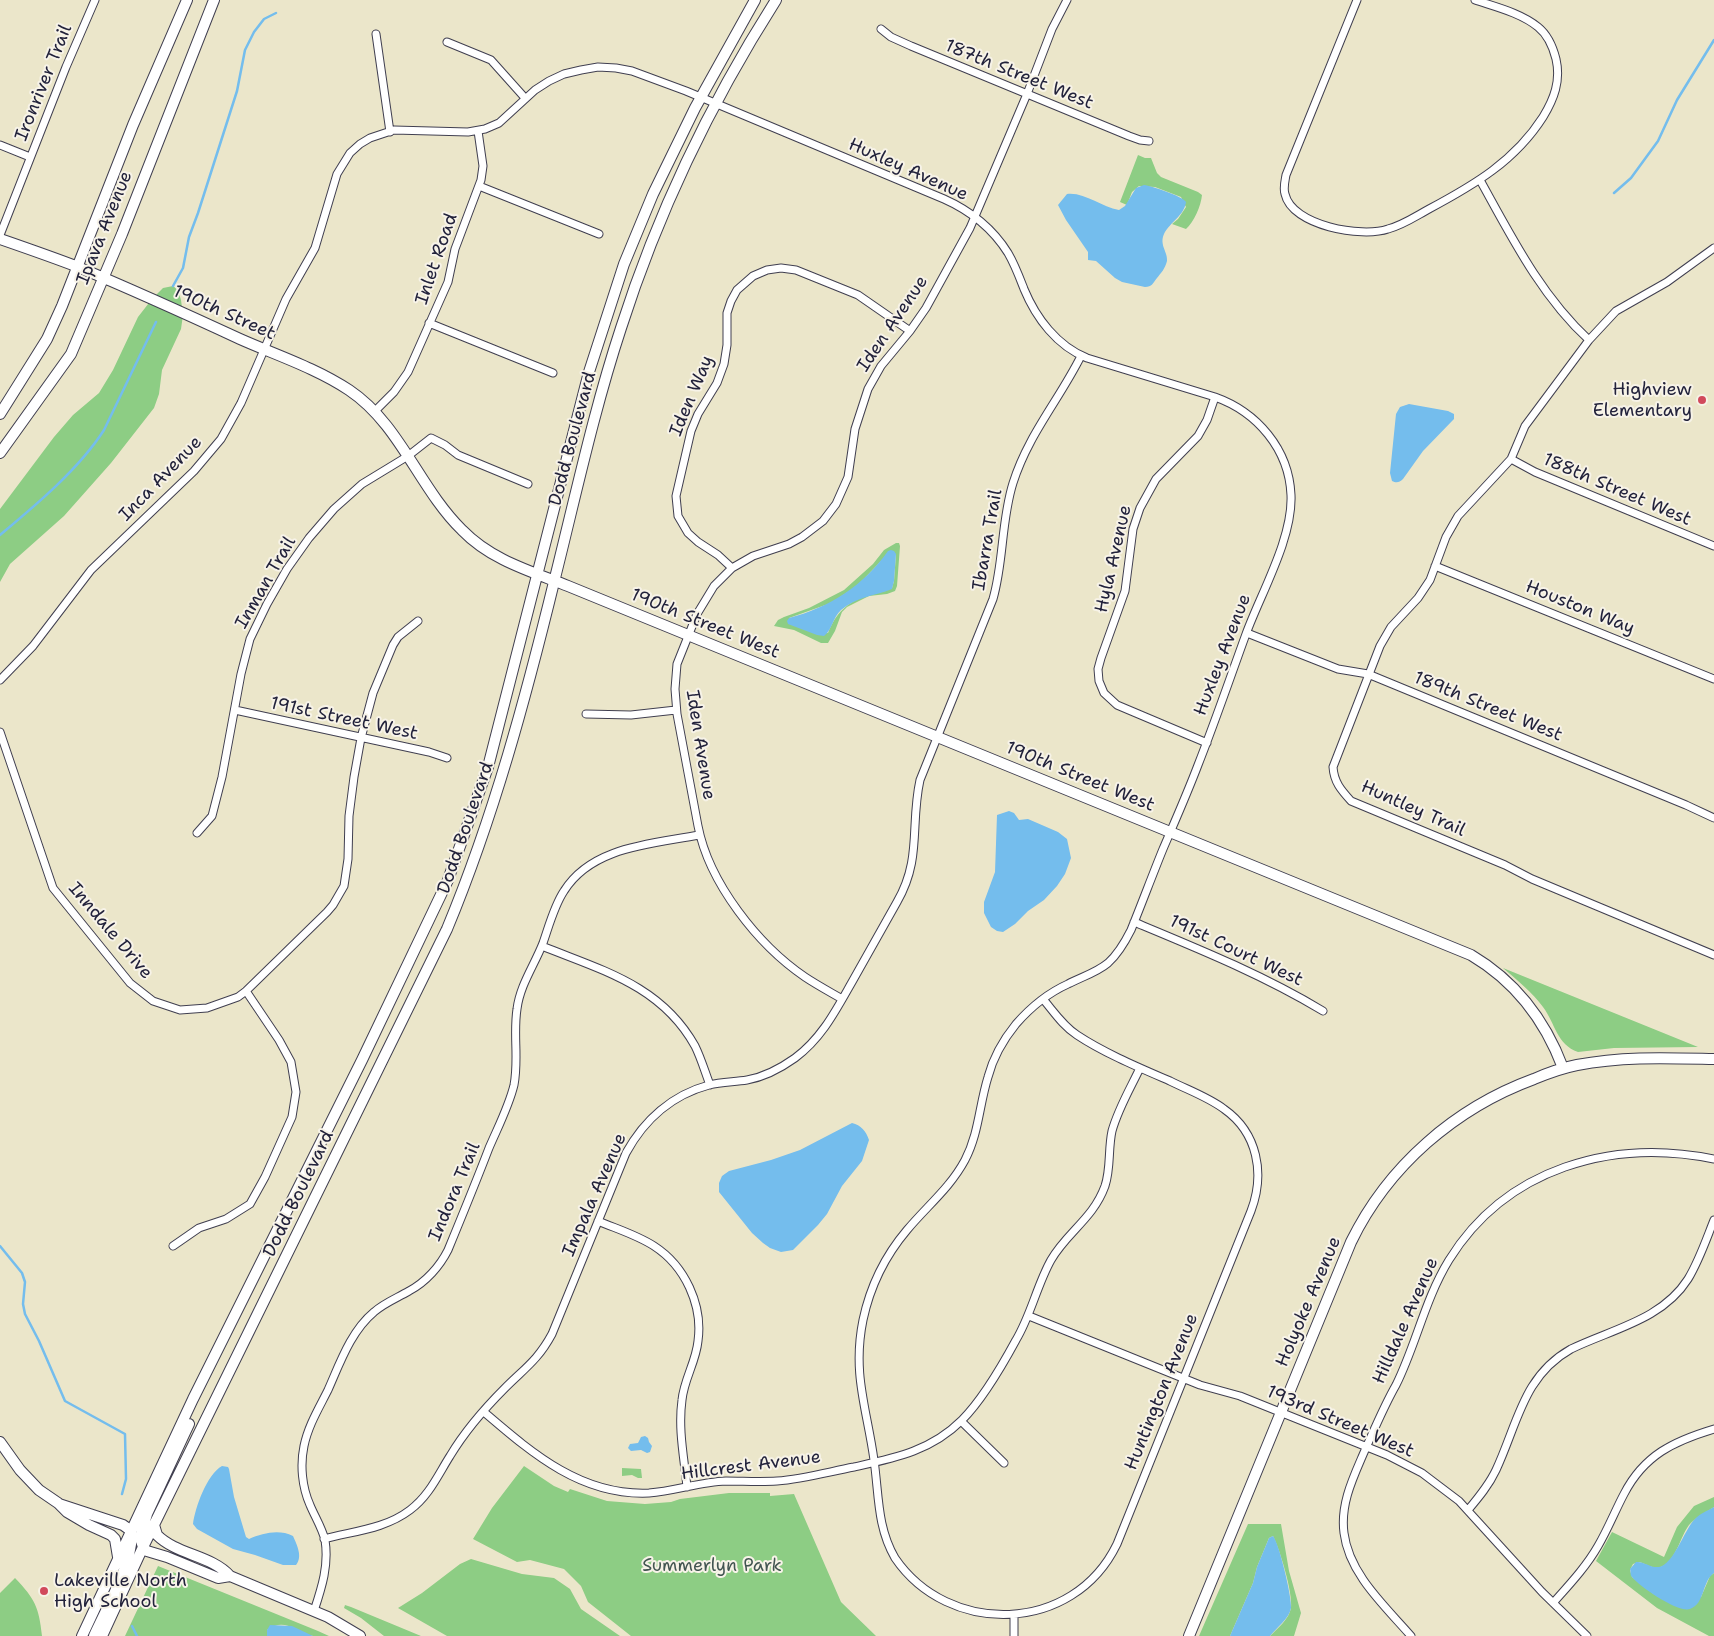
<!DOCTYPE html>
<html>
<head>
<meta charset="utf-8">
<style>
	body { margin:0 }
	canvas { display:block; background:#ebe6ca }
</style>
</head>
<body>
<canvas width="1714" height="1636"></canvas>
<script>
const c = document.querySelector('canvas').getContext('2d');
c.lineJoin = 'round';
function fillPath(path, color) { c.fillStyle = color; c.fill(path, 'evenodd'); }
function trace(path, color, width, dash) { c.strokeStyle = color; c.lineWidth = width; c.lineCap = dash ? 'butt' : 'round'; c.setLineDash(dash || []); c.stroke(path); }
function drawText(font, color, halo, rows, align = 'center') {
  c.font = font + ' "Shantell Sans",sans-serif'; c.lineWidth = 4; c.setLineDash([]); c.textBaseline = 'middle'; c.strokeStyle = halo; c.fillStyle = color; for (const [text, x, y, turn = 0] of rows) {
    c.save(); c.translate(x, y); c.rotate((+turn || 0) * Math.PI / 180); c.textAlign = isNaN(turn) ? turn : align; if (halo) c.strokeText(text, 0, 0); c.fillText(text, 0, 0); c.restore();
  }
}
const green = new Path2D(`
	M1138,155L1145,158H1151L1157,173L1161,177L1198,192L1202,195C1201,206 1194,222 1186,229L1172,224L1178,219L1186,207L1181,197L1155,187L1139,186L1132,192L1127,205L1120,202Z
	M173,286L178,290L181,300L183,315L181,329L162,370L159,394L154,408L111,463L64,516L10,564L0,582V509L54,437L73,415L99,393L113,370L138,317L152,299L163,288Z
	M896,543H899L900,546L897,586L895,591L887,594L869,596L847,607L842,612L835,631L828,643H821L794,630L774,626L778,620L784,617L809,608L844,590L873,564L884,550ZM896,554L894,581L892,588C884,592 876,593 868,595C847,602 836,613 828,633L789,618L831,603L857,586L882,560Z
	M1503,968L1698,1047L1614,1048L1578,1052C1557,1045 1555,1023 1543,1007C1532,992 1517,980 1503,968Z
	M524,1466L554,1486L568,1492L570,1489L607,1501L645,1504L671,1502L680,1499L729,1493H770V1496L794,1494L841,1602L876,1636H631L588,1602L581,1586L564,1569L530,1560L517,1562L473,1539L492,1508Z
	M622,1468L641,1469L642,1478H638L632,1475L622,1476Z
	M1714,1497V1507C1705,1513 1696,1517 1689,1525C1680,1537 1676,1561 1661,1567C1654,1570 1645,1563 1639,1562L1633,1564L1630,1570L1632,1577L1655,1595L1701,1597L1710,1576L1714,1573V1636H1709L1657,1608L1596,1561L1612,1532L1664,1557L1677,1527L1694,1506Z
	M1248,1524H1281L1289,1571L1301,1613L1294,1636H1270C1278,1628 1289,1619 1291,1608C1293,1593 1280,1550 1273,1536L1269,1538L1257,1567L1253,1583L1230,1636H1199Z
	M471,1559L522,1574L554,1578L570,1589L581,1609L620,1636H447L398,1608L422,1593L460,1564Z
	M158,1566L318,1631L329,1636C324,1636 317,1636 313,1636C295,1632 285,1617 267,1630V1636H125Z
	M15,1578C35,1599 39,1607 42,1636H0V1593Z
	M345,1605L351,1607L421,1636H384L361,1618L344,1608Z`);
const water = new Path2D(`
	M1144,185C1152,186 1182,196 1186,202C1184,216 1170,222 1164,234C1159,245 1168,252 1167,261C1165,269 1161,273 1157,278C1153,283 1152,287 1145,287L1122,282L1115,278L1096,261L1088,260V252L1066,220L1058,205L1067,194C1085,192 1101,207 1119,210L1125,206L1136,188Z
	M1409,404L1448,411L1454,414V419L1423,451L1403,479C1399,483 1396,483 1392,481L1390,473L1396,414L1400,407Z
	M891,550L894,551L896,554L894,581L892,589C874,596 856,597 841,610C833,617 832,630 824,636L817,635L788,624L787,621L789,618C830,607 863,586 888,551Z
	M1009,811L1014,813L1019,820L1028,819L1058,832L1067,839L1071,858L1065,874L1057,886L1044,900L1028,911L1015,924L1003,932L997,931L991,927L984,913V902L995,872L997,815Z
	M852,1123C861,1125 866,1131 869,1140L862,1161L842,1186L827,1214L818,1225L793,1250L781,1252L770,1248L763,1243L752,1233L719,1192V1183L722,1176L729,1171L771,1160L800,1150Z
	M645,1436L648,1438L649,1442L652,1446L650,1452L647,1453L641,1450L631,1451L628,1448L630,1444L638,1443L641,1437Z
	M222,1466L228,1467L229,1469L234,1497L246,1537L249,1539C263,1533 279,1529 293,1536C297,1545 303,1557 296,1565H283L255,1555L233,1549L197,1529L193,1524C195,1508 207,1474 222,1466Z
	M1714,1507V1573C1702,1581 1705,1604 1690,1609C1678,1613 1640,1587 1632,1577C1630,1575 1631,1572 1630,1569L1636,1562C1644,1561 1650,1568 1659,1567C1673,1565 1684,1531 1694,1520C1699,1514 1707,1511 1714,1507Z
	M1273,1536C1279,1543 1292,1597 1291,1608C1289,1619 1277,1627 1270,1636H1230L1253,1583L1257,1567L1269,1538Z
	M270,1625L292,1626L313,1636H267V1630Z`);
const stream = new Path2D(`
	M1614,193L1631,178L1658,141L1677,100L1714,40
	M173,286L183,268L189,237L198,213L237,91L245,50L254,32L264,19L276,13
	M0,535C36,505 79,469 104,430L156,322
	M0,1246L22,1273L25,1282L23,1304L25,1314L39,1341L65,1401L125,1434L126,1479L122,1494
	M132,1626L137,1636`);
const street = new Path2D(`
	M1357,0L1286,175C1285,181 1283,188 1285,194C1292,226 1362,238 1388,229C1403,225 1416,216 1429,209C1474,185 1515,161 1543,117C1554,99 1561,81 1556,59C1553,47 1548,35 1538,27C1521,13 1496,7 1475,0
	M881,29L891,37L911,46L1129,136L1140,140L1149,141
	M376,34L390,132
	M447,42L491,60L525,98
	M0,145L30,157
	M1480,180C1511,236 1541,296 1589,340
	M479,186L599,234
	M0,235L66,67L95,0
	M1714,248L1667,282L1616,311L1589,340L1525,426L1511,459L1458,516L1446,537L1430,580L1418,598L1391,627L1380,646L1333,767C1334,782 1341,790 1351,801L1505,865L1532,879L1714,955
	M429,323L553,373
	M375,411L394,392L408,372L448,282L455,249L481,180L483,166L478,131
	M1511,459L1535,472L1714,546
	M1435,566L1714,679
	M732,568L718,555L698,542L688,533L678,516L676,496L691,431L698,414L717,383L724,364L727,345V313L731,301L737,290L753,276L767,270L781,268L796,270L858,295L910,331
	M1247,633L1338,669L1368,674L1686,805L1714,818
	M0,680L33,646L91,570L194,471L221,439L241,403L286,299L315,248L337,174L350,153L360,144L370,138L394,130L468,132L485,129L499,123L535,90L549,81L564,74L581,70L598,67L616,68L632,71L686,91L944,199C971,211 993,229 1008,253C1015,265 1019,276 1024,289C1036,318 1057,346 1087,358L1215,397C1257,412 1289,449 1291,495C1293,538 1261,593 1246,634C1230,678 1215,722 1198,765C1187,794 1175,821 1163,849C1152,876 1142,903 1131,930C1125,942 1118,954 1108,963C1096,973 1081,977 1068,984C1048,993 1030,1008 1016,1024C1003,1040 993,1058 988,1077C979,1106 979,1133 965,1160C950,1188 927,1206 907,1230C885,1256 870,1287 863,1320C852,1374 867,1409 874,1460C879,1495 877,1527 895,1558C948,1636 1073,1635 1117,1544L1251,1211C1265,1174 1258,1133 1224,1109C1208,1097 1188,1090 1170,1081C1140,1068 1104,1053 1077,1035C1063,1026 1054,1012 1043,999
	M235,710L429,752L447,758
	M586,714L631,715L676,710
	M0,732L53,888L130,983L153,1001L180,1010L207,1008L238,997L246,991L327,912L333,905L344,886L348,859L349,816L354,777L361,738L373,693L393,645L398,637L418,621
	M1207,743L1117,705L1104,693L1099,681L1098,669L1101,658L1125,591L1133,529L1140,508L1156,479L1198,436L1207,420L1215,397
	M197,833L212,816L222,777L241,674L250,639L267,604L287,569L309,538L334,509L362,484L408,456L431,438L445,445L458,455L528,484
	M1134,922C1199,949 1263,975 1323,1011
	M542,946C601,970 661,985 695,1046C701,1058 705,1072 710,1085
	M842,999C830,992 817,985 805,977C758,945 709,883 698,826L677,714L675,689L677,664L697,614L714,586L732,568L753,556L789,544L802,537L823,521L836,504L848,477L855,429L868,389L881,366L910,331L926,308L970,228L1027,94L1052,29L1067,0
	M598,1221C617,1229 637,1235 654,1246C685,1266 703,1305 698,1341C696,1362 684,1379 682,1400C678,1429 684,1457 687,1487
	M173,1246L199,1228L226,1219L250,1204L265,1177L292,1117L296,1092L291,1062L279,1040L246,991
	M1029,1316L1200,1385L1240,1396L1387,1455L1422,1473L1459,1501L1542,1592L1587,1636
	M484,1412C532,1453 581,1496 649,1493C675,1491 700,1482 726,1481C743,1481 760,1482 777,1481C803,1479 828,1472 854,1467C895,1458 931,1451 962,1420C981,1401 1003,1364 1016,1340C1031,1315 1037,1285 1051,1260C1067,1232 1093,1219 1105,1186C1111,1168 1108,1149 1112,1131C1118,1109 1130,1089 1140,1068
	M961,1421L1004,1463
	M1468,1510C1479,1497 1489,1485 1496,1470C1518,1423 1523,1376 1571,1349C1612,1329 1662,1320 1688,1279C1699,1261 1706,1240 1714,1220
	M324,1539C354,1531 385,1529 410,1510C429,1496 438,1475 450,1456C465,1431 485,1408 505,1388C525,1368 538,1360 552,1334L626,1153C644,1120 672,1095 709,1085C721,1082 734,1082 747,1080C764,1077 781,1068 795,1058C822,1038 836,1010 852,982C867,955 882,929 897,902C922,859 910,825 920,780L993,599C1004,561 1001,521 1013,483C1028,435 1059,400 1081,356
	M1553,1603C1569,1585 1586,1567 1598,1546C1608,1529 1615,1511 1624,1494C1644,1455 1674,1441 1714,1429
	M314,1611C322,1587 329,1565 325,1540C322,1528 315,1517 310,1505C302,1487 300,1465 304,1446C308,1426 319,1408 328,1390C340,1363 351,1331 374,1312C384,1303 397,1298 409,1291C426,1282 440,1266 448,1250C462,1216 476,1182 489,1148C498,1127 509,1106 514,1085C519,1059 513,1035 517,1009C520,985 534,966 543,943C549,926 554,906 564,891C592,846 653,844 699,835
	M1014,1618V1636
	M1411,1636C1385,1606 1349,1574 1344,1533C1340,1503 1354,1476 1365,1450C1375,1428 1384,1406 1396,1385C1416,1345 1425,1299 1449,1260C1506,1168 1612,1138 1714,1159`);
const secondary = new Path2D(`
	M0,239C26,248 52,257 78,267C133,290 186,314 240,339C276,355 316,368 349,390C400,424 419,488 462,530C491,560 530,571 568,586L1471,955C1515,981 1545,1020 1563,1068
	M0,414L47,339L62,306L133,125L187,0
	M0,453L71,354L122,234L214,0
	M0,1442L20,1470L39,1490L58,1503L67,1512L89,1525L111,1535L115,1539L118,1557
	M59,1504L123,1525L130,1530
	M154,1525L157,1535C177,1555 211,1555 230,1576L328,1617L360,1636
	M143,1547L141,1541V1534L147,1514L189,1424
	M143,1547L147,1551L167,1557L218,1578L230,1576
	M82,1636L193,1399L362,1060L448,880L488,767L589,372L624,264L653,194L695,108L755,0
	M94,1636C105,1611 136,1557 131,1531
	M102,1636L143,1547L447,929C494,816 526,697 555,578C576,494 594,410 621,328C658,212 711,102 776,0
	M1189,1636L1351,1242C1388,1166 1455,1108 1534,1079C1548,1073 1562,1068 1577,1065C1623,1056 1668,1058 1714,1059`);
const markers = [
	[1702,400,5,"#d1495b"],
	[44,1591,5,"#d1495b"]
];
const streetNames = [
	["187th Street West",1019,75,22],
	["Ironriver Trail",44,83,-68],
	["Huxley Avenue",908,170,24],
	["Ipava Avenue",105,228,-68],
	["Inlet Road",437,259,-71],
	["190th Street",224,313,24],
	["Iden Avenue",893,324,-56],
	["Iden Way",692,396,-67],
	["Dodd Boulevard",573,439,-75],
	["Inca Avenue",161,479,-46],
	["188th Street West",1617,490,23],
	["Ibarra Trail",988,540,-80],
	["Hyla Avenue",1114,559,-77],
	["Inman Trail",266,583,-60],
	["Houston Way",1580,608,22],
	["190th Street West",705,624,22],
	["Huxley Avenue",1223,655,-69],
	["189th Street West",1488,707,22],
	["191st Street West",344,719,12],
	["Iden Avenue",700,745,81],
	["190th Street West",1080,777,22],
	["Huntley Trail",1413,809,24],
	["Dodd Boulevard",466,828,-71],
	["Inndale Drive",110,931,50],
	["191st Court West",1236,951,25],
	["Indora Trail",455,1192,-67],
	["Dodd Boulevard",299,1194,-64],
	["Impala Avenue",595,1195,-66],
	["Holyoke Avenue",1309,1302,-67],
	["Hilldale Avenue",1406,1321,-66],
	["Huntington Avenue",1162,1392,-68],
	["193rd Street West",1340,1422,23],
	["Hillcrest Avenue",751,1466,-7]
];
const poiNames = [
	["Highview",1692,390],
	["Elementary",1692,411],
	["Lakeville North",54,1581,"left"],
	["High School",54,1602,"left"]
];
const parkNames = [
	["Summerlyn Park",712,1566]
];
fillPath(green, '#8dcd84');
fillPath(water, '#74bded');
trace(stream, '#74bded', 2.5);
trace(street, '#403f50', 9);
trace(secondary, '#403f50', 12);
trace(street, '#fff', 7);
trace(secondary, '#fff', 10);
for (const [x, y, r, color] of markers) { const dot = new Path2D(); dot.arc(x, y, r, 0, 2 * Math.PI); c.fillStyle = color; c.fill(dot); trace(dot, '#f7f3e8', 2); }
drawText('18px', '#22223b', '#f7f3e8', streetNames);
drawText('18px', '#22223b', '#f7f3e8', poiNames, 'right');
drawText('18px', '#425551', '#f7f3e8', parkNames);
</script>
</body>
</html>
